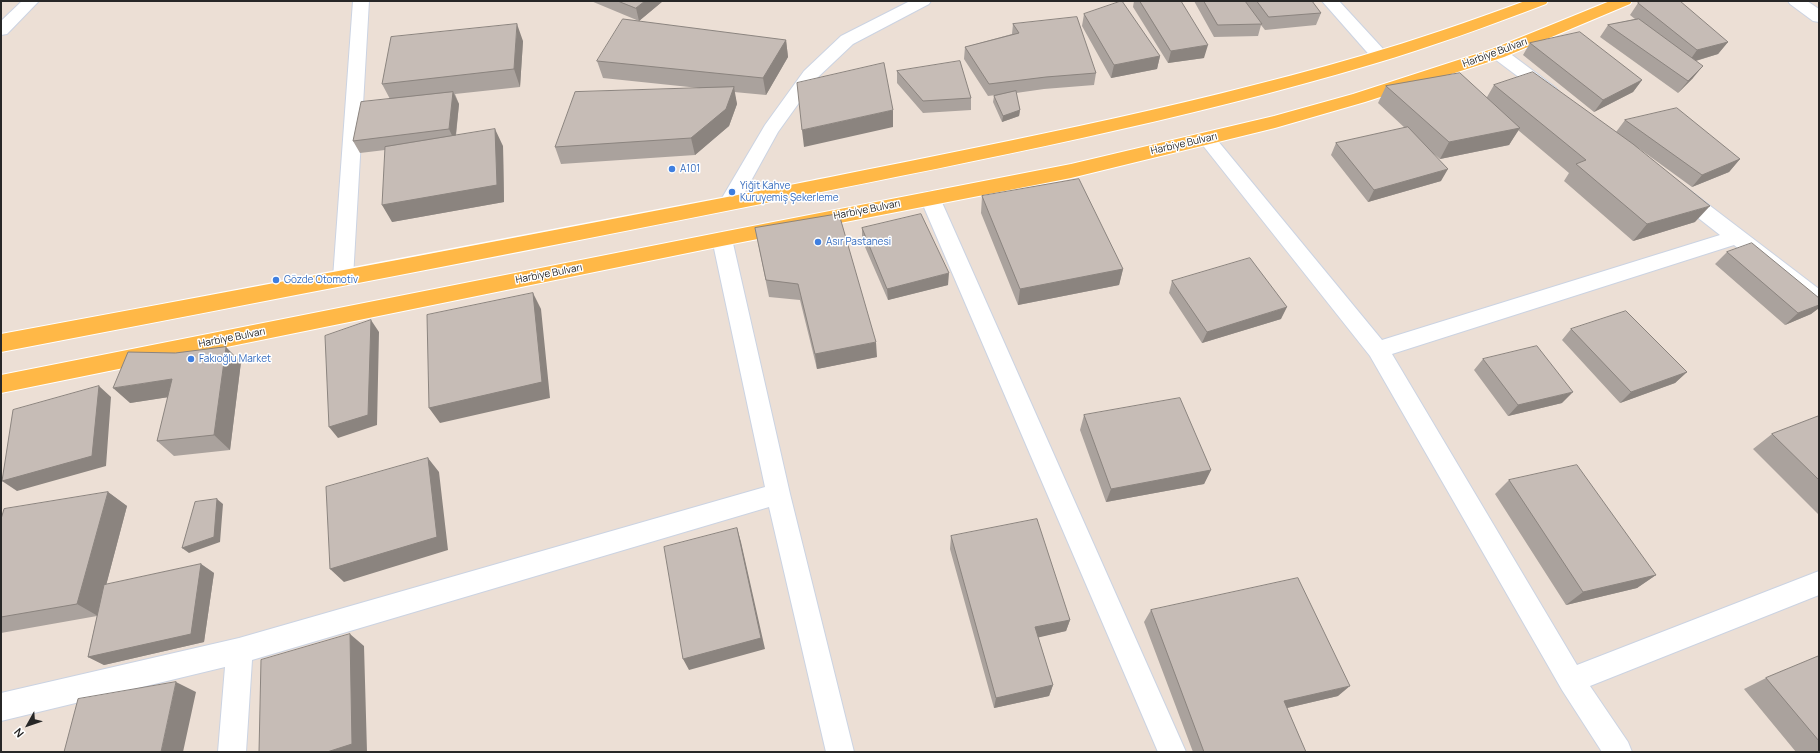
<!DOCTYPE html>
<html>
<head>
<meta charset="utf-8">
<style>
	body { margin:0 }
	#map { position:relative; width:1820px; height:753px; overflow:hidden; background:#ecdfd5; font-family:Manrope,sans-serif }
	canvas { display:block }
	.frame { position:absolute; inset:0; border:2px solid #272727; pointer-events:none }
	.north { position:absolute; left:8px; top:705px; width:40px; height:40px; -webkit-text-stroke:3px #fff; paint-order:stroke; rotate:230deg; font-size:11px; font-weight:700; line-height:16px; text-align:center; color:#272727 }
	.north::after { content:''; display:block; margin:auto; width:14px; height:18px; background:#272727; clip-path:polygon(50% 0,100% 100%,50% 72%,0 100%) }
</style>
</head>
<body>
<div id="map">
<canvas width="1820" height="753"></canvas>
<div class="frame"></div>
<div class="north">N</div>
</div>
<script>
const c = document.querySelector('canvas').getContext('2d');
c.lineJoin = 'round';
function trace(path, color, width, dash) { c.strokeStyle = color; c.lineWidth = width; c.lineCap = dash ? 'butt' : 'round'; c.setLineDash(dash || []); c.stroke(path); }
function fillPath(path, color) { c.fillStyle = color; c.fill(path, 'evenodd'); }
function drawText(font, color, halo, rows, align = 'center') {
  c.font = font + ' Manrope,sans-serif'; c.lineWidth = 3; c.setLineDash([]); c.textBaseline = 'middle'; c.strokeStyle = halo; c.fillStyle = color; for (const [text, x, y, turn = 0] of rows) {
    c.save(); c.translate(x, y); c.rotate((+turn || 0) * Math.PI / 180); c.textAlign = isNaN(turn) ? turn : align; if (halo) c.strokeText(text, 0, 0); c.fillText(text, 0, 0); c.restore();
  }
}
const minor = new Path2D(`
	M22,1H39L7,34L1,35V21Z
	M353,1H369L353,278L350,284L343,286L336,284L333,278Z
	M910,1H931L929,4L853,44L816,79L778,132L736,208L729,210L722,208L719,203L765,125L804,71L841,36Z
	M1322,1H1339L1385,51L1388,55L1385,59L1379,60L1373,59Z
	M1788,1H1807L1819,9V22L1813,21L1790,4Z
	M1498,48L1504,49L1556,88L1559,92L1556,96L1550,98L1544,96L1492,57L1489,53L1492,49Z
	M1207,133L1213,135L1382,340L1720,235L1674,199L1671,194L1674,189L1681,187L1688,189L1819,289V308L1812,306L1734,245L1392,354L1577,665L1819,571V595L1590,686L1628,742L1632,752H1602L1562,690L1370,356L1201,143L1198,139L1201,135Z
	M930,191L937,193L940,198L1186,752H1158L920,198L923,193Z
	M722,232L729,234L732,239L790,494L854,752H826L769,507L252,660L246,752H218L225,667L1,721V693L239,638L765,487L712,239L715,234Z`);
const primary = new Path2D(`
	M1525,1H1548L1546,4C1488,26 1431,47 1373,64C1181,121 986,159 791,198C528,251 264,301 1,352V334C266,285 531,235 795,184C985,146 1175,110 1361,56C1416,40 1471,21 1525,1Z
	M1610,1H1632L1630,4L1504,57L1365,102L1275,128L1071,178L722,246L1,393V375L722,232L1071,164L1274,116L1353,94L1492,49Z`);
const wall = new Path2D(`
	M591,1H663L639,21Z
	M1134,1H1181L1204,58L1168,63L1133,7Z
	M1194,1H1312L1321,13L1316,25L1265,30L1261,25L1258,36L1214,37Z
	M1638,3L1728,42L1718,54L1696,61L1693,78L1678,93L1600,37L1608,25L1635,19L1630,15Z
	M1084,14L1160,56L1157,69L1111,78L1082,26Z
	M1013,24L1096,73L1094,85L1044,89L1016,93L1020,110L1019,116L1002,122L993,102L994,96L996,95L988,96L964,59L965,47L1012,34Z
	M786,40L788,57L766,95L734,92L737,104L729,126L695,155L561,164L555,147L699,88L603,78L597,61Z
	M523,41L520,87L455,94L459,104L456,136L503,146L504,202L392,222L385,150L360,153L353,141L390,99L382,84Z
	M1530,43L1642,80L1633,92L1594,112L1523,55Z
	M897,71L971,98V110L923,113L897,83Z
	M1494,85L1616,132L1625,120L1740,159L1729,172L1692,187L1637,147L1695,222L1633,241L1564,181L1569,173L1518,130L1509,145L1440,159L1434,154L1441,181L1368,202L1331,155L1336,143L1405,128L1378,103L1386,86L1487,97Z
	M982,196L1123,269L1119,285L1018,305L981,213Z
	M755,228L877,357L817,369L800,300L769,297Z
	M862,228L948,285L888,300L862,240Z
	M1727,252L1819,298V308L1811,314L1785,325L1715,264Z
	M1172,281L1281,319L1202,343L1169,293Z
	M1571,329L1687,372L1675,383L1620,403L1562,340Z
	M175,353L241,362L230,450L174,456L157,441L168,397L130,403Z
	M1483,359L1562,403L1508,416L1474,370Z
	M1084,415L1211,470L1204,484L1106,502L1080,430Z
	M1819,416V515L1753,449L1772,434Z
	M1509,480L1656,575L1637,588L1566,605L1495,494Z
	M108,492L127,506L106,585L201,564L214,573L204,642L104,665L88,657L97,616L1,633V519Z
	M951,536L1070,620L1066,631L1038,637L1053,685L1049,696L994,708L950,549Z
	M1151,610L1338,696L1287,708L1306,752H1193L1144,622Z
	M1819,656V752H1796L1744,689L1766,678Z`);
const shadedWall = new Path2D(`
	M645,1H663L639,21L636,8Z
	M517,24L523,41L520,87L514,69Z
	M786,40L788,57L766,95L763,78Z
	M1728,42L1718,54L1688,63L1697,50Z
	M1208,45L1204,58L1168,63L1171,51Z
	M1160,56L1157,69L1111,78L1114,65Z
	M1703,66L1693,78L1678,93L1688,81Z
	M1642,80L1633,92L1594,112L1603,100Z
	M734,87L737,104L729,126L695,155L691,138Z
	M453,92L459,104L455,142L449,129Z
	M893,110V127L804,147L802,130Z
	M1020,110L1019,116L1002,122L1003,116Z
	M1520,128L1509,145L1440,159L1449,142Z
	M495,129L503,146L504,202L392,222L382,205Z
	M1740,159L1729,172L1692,187L1702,175Z
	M1448,169L1441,181L1368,202L1374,190Z
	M1710,206L1695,222L1633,241L1647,224Z
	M1123,269L1119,285L1018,305L1020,289Z
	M949,273L948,285L888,300L887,289Z
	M533,293L541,309L550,398L440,423L429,408Z
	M1819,305V308L1811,314L1785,325L1798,313Z
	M1287,307L1281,319L1202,343L1207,332Z
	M371,320L379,332L377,425L338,438L329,427Z
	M876,342L877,357L817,369L815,354Z
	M226,347L241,362L230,450L214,435Z
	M1687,372L1675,383L1620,403L1631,392Z
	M172,379L189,394L130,403L113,388Z
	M99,386L111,397L106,466L17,491L2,481Z
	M1573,392L1562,403L1508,416L1518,405Z
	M428,458L439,472L448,550L344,582L330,569Z
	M1211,470L1204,484L1106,502L1111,489Z
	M108,492L127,506L98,616L77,604Z
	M217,499L223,504L220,542L189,553L182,548Z
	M737,528L741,542L765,649L689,670L683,659Z
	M201,564L214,573L204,642L104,665L88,657Z
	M1656,575L1637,588L1566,605L1583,592Z
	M1070,620L1066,631L1032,639L1035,627Z
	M350,634L364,646L367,752H327Z
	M176,682L196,692L183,752H161Z
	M1053,685L1049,696L994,708L996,698Z
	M1350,686L1338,696L1274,711L1284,701Z`);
const building = new Path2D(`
	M618,1H645L636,8Z
	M1122,1L1160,56L1114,65L1084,14Z
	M1140,1H1181L1208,45L1171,51Z
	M1204,1H1245L1262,24L1218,25Z
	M1257,1H1312L1321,13L1269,17Z
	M1641,1H1680L1728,42L1697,50L1638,3Z
	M1077,17L1096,73L1046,77L989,84L965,47L1019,33L1013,24Z
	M623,19L786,40L763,78L597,61Z
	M1639,19L1703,66L1688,81L1608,25Z
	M517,24L514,69L382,84L391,37Z
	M1580,32L1642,80L1603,100L1530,43Z
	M960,61L971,98L923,101L897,71Z
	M884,63L893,110L802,130L797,83Z
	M1533,72L1633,144L1710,206L1647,224L1576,164L1586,160L1494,85Z
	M1460,73L1520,128L1449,142L1386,86Z
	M734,87L726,109L691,138L555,147L575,92Z
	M1016,91L1020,110L1003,116L994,96Z
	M453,92L449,129L353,141L361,102Z
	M1677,108L1740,159L1702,175L1625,120Z
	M1408,127L1448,169L1374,190L1336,143Z
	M495,129L497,185L382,205L385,147Z
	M1079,179L1123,269L1020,289L982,196Z
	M839,214L876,342L815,354L798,284L766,280L755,228Z
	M921,214L949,273L887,289L862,228Z
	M1752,243L1819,298V305L1798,313L1727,252Z
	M1250,258L1287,307L1207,332L1172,281Z
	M533,293L542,382L429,408L427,315Z
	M1626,311L1687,372L1631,392L1571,329Z
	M371,320L368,415L329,427L325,336Z
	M1537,346L1573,392L1518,405L1483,359Z
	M226,347L214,435L157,441L172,379L113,388L128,352L175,353Z
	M99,386L92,456L2,481L13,410Z
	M1180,398L1211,470L1111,489L1084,415Z
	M1819,416V480L1772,434Z
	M428,458L437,537L330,569L326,487Z
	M1577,465L1656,575L1583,592L1509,480Z
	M108,492L77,604L1,617V519L4,509Z
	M217,499L214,537L182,548L195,502Z
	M1037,519L1070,620L1035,627L1053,685L996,698L951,536Z
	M737,528L761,638L683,659L664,547Z
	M201,564L191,634L88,657L104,585Z
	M1298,578L1350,686L1284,701L1306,752H1204L1151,610Z
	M350,634L352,744L327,752H259L261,660Z
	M1819,656V741L1766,678Z
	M176,682L161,752H64L78,699Z`);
const markers = [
	[672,169,4,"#3f7fe0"],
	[732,192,4,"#3f7fe0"],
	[818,242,4,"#3f7fe0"],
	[276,280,4,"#3f7fe0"],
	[191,359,4,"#3f7fe0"]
];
const streetNames = [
	["Harbiye Bulvarı",1495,53,-20],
	["Harbiye Bulvarı",1184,144,-13],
	["Harbiye Bulvarı",867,210,-11],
	["Harbiye Bulvarı",549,274,-11],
	["Harbiye Bulvarı",232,338,-11]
];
const shopNames = [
	["A101",680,169],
	["Yiğit Kahve",740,186],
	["Kuruyemiş Şekerleme",740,198],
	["Asır Pastanesi",826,242],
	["Gözde Otomotiv",284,280],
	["Fakıoğlu Market",199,359]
];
trace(minor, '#cbd3e2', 2);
trace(primary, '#fff', 2);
fillPath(minor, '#fff');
fillPath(primary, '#ffb847');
fillPath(wall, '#aaa29d');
fillPath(shadedWall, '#8b847f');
fillPath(building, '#c6bcb6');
trace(building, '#8b847f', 1);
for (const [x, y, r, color] of markers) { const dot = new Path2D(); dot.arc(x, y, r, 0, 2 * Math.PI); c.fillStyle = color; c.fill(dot); trace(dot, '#fff', 1.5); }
drawText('10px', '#272727', '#fff', streetNames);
drawText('10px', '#366cbe', '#fff', shopNames, 'left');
</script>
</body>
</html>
